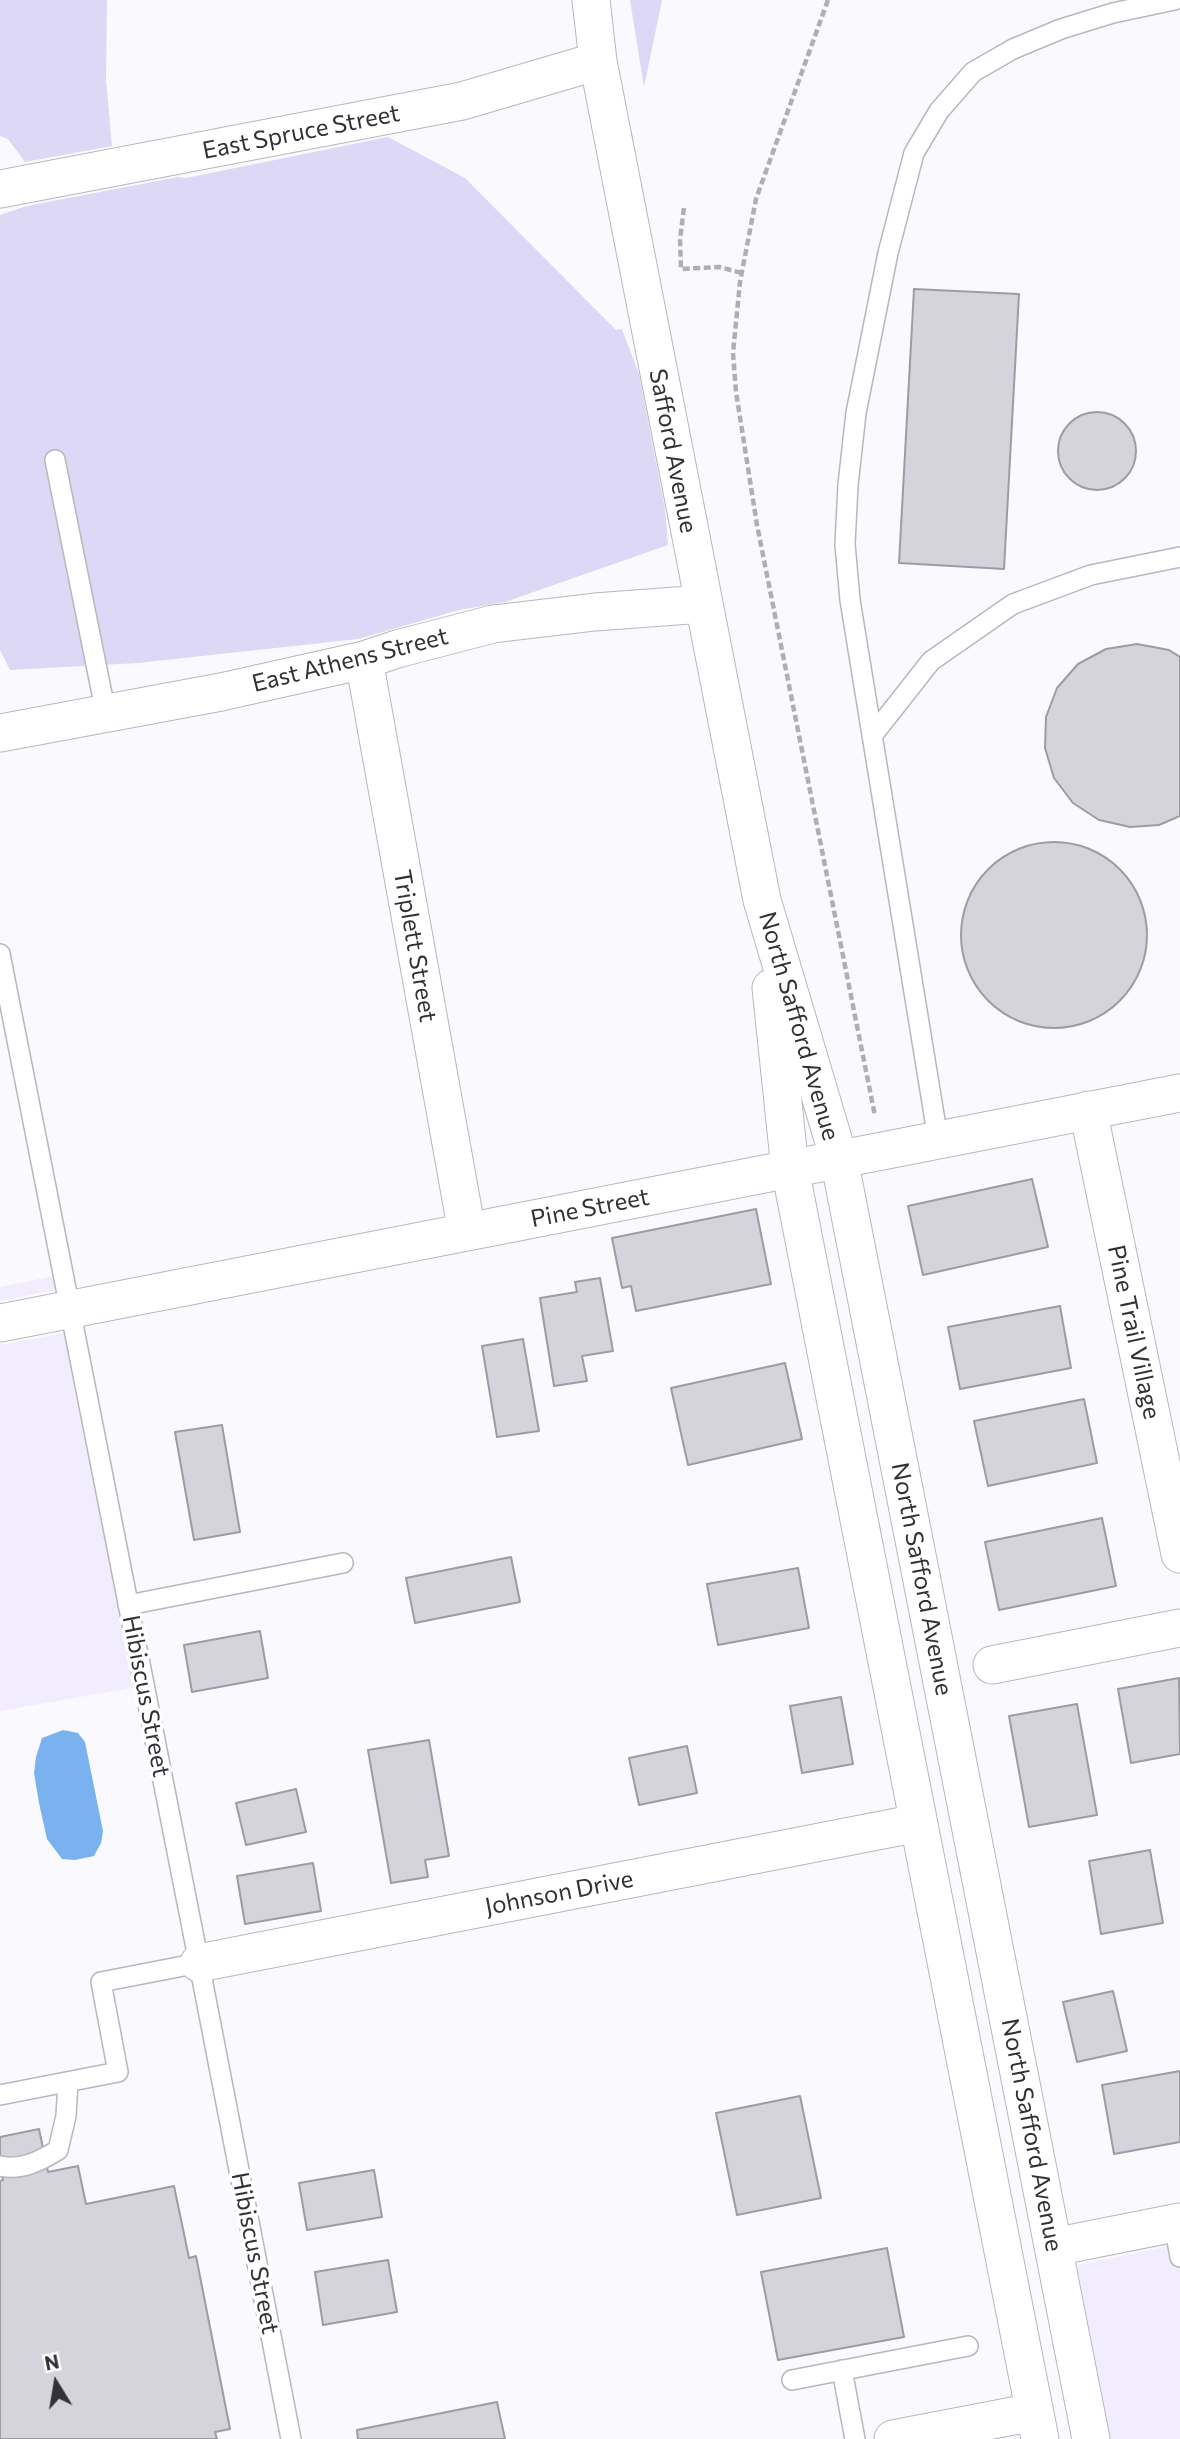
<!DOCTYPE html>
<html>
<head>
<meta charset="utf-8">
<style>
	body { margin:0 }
	#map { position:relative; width:1180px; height:2439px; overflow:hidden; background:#faf9fe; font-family:Commissioner,sans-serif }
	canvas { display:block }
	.north { position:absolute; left:21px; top:2348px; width:70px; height:70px; -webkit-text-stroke:5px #fff; paint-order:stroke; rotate:349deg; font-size:19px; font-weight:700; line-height:28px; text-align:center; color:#323135 }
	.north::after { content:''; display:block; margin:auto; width:24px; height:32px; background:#323135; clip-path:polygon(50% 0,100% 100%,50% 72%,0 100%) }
</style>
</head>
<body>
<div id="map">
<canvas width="1180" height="2439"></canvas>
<div class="north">N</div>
</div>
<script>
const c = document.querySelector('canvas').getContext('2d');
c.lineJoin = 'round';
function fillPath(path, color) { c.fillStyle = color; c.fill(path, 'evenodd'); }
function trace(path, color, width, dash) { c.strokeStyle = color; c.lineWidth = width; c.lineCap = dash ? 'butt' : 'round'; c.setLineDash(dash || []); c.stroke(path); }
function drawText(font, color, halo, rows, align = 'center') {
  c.font = font + ' Commissioner,sans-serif'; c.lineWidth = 7; c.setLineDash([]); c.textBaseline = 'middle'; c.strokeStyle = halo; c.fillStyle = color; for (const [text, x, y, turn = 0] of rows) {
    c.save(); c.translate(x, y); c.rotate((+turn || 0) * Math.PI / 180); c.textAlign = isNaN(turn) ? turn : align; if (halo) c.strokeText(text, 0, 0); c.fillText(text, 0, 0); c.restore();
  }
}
const commercial = new Path2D(`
	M68,1273L71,1287L0,1301V1287Z
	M80,1330L154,1684L0,1711V1345Z
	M1180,2244V2439H1110L1077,2265Z`);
const green = new Path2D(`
	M0,0H107L106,80L112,146L25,162L8,139L0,136Z
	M630,0H662L644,87Z
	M388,137L465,178L616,330L622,329L639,374L665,509L668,545L505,602L459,610L358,639L138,663L10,670L0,650V215L27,206L178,177L186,178Z`);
const water = new Path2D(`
	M63,1730L78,1733L85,1742L103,1831L101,1843L94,1856L75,1860L62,1859L47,1839L39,1803L34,1773L36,1757L42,1738Z`);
const building = new Path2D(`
	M914,289L1019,294L1004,569L899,563Z
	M1058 451a39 39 0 1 1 78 0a39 39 0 1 1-78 0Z
	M1137,644L1169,650L1180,657V816L1159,825L1130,827L1099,820L1073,803L1054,778L1045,748L1046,717L1057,688L1078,664L1106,649Z
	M961 935a93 93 0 1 1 186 0a93 93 0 1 1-186 0Z
	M1032,1179L1048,1247L923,1275L908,1206Z
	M756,1209L771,1284L636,1311L631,1286L622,1288L612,1238Z
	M600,1278L613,1351L582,1356L587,1381L554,1386L540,1298L577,1292L575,1282Z
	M1060,1306L1071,1368L960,1389L948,1327Z
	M523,1339L539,1431L497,1437L482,1346Z
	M785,1363L802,1439L688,1465L671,1388Z
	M1084,1399L1097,1463L988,1486L974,1421Z
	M222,1425L240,1532L194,1540L175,1432Z
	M1102,1518L1116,1586L999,1610L985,1542Z
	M511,1557L520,1602L415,1623L406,1578Z
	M798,1568L809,1628L718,1645L707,1584Z
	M260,1631L268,1678L192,1692L184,1645Z
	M1179,1678L1180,1754L1131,1763L1118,1689Z
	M841,1697L853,1764L802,1773L790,1706Z
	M1077,1704L1097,1815L1029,1827L1009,1716Z
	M429,1740L449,1856L425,1860L428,1877L391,1883L368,1750Z
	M687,1746L697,1793L639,1805L629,1758Z
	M296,1789L306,1832L246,1845L236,1803Z
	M1150,1850L1163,1923L1101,1934L1089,1861Z
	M313,1863L321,1911L245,1924L237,1876Z
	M1113,1991L1127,2051L1077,2062L1063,2002Z
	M1180,2071V2142L1114,2154L1102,2085Z
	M800,2096L821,2198L737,2215L716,2113Z
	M39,2129L48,2172L78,2166L86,2204L174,2186L189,2258L196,2256L230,2429L215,2432L217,2439H0V2181L3,2180L0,2168V2137Z
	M374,2170L382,2217L307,2230L299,2183Z
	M887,2248L904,2337L778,2360L761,2272Z
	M388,2260L397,2312L323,2325L315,2272Z
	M497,2402L505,2439H358L357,2430Z`);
const path = new Path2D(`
	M828,0L756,199L740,282L733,353L736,392L757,525L875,1116
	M684,208L680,239L681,269L719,267L742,273`);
const service = new Path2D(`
	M55,460L106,714
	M872,736L931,661L1013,604L1091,575L1180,557
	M0,954L199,1963L291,2439
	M938,1139L850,600L845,544L848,485L856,413L888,253L914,153L939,111L973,72L1013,49L1061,29L1113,13L1174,0
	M128,1605L343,1563
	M0,2095L118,2072L101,1982L199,1963
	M0,2166C21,2171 40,2161 58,2150L66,2116L68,2082
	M1174,2223L1180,2257
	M842,2370L855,2439
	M792,2380L968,2346`);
const minor = new Path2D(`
	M591,0L598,61L762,900L839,1159L1091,2439
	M0,189L462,101L598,61
	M364,660L467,1232
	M0,733L221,692L364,660L397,649L493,624L595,612L703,604
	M771,988L790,1169L1040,2439
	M1088,1110L1180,1554
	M0,1323L1180,1093
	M992,1665L1180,1628
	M199,1963L918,1823
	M1054,2247L1180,2222
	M893,2439L1034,2412`);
const streetNames = [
	["East Spruce Street",301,132,-11],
	["Safford Avenue",673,451,79],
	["East Athens Street",350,660,-14],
	["Triplett Street",415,946,80],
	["North Safford Avenue",799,1026,74],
	["Pine Street",590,1208,-11],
	["Pine Trail Village",1134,1332,78],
	["North Safford Avenue",922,1579,79],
	["Hibiscus Street",146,1696,79],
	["Johnson Drive",559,1893,-11],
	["North Safford Avenue",1032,2135,79],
	["Hibiscus Street",255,2253,79]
];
fillPath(commercial, '#f1edff');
fillPath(green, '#ddd8f5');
fillPath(water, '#79b2ef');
fillPath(building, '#d5d3db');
trace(building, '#9d9ca3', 2);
trace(service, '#b8b7bf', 22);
trace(minor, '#b8b7bf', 39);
trace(path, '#afaeb3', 4.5, [7, 3.5]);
trace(service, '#fff', 19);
trace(minor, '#fff', 37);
drawText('24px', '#323135', '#fff', streetNames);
</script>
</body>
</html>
